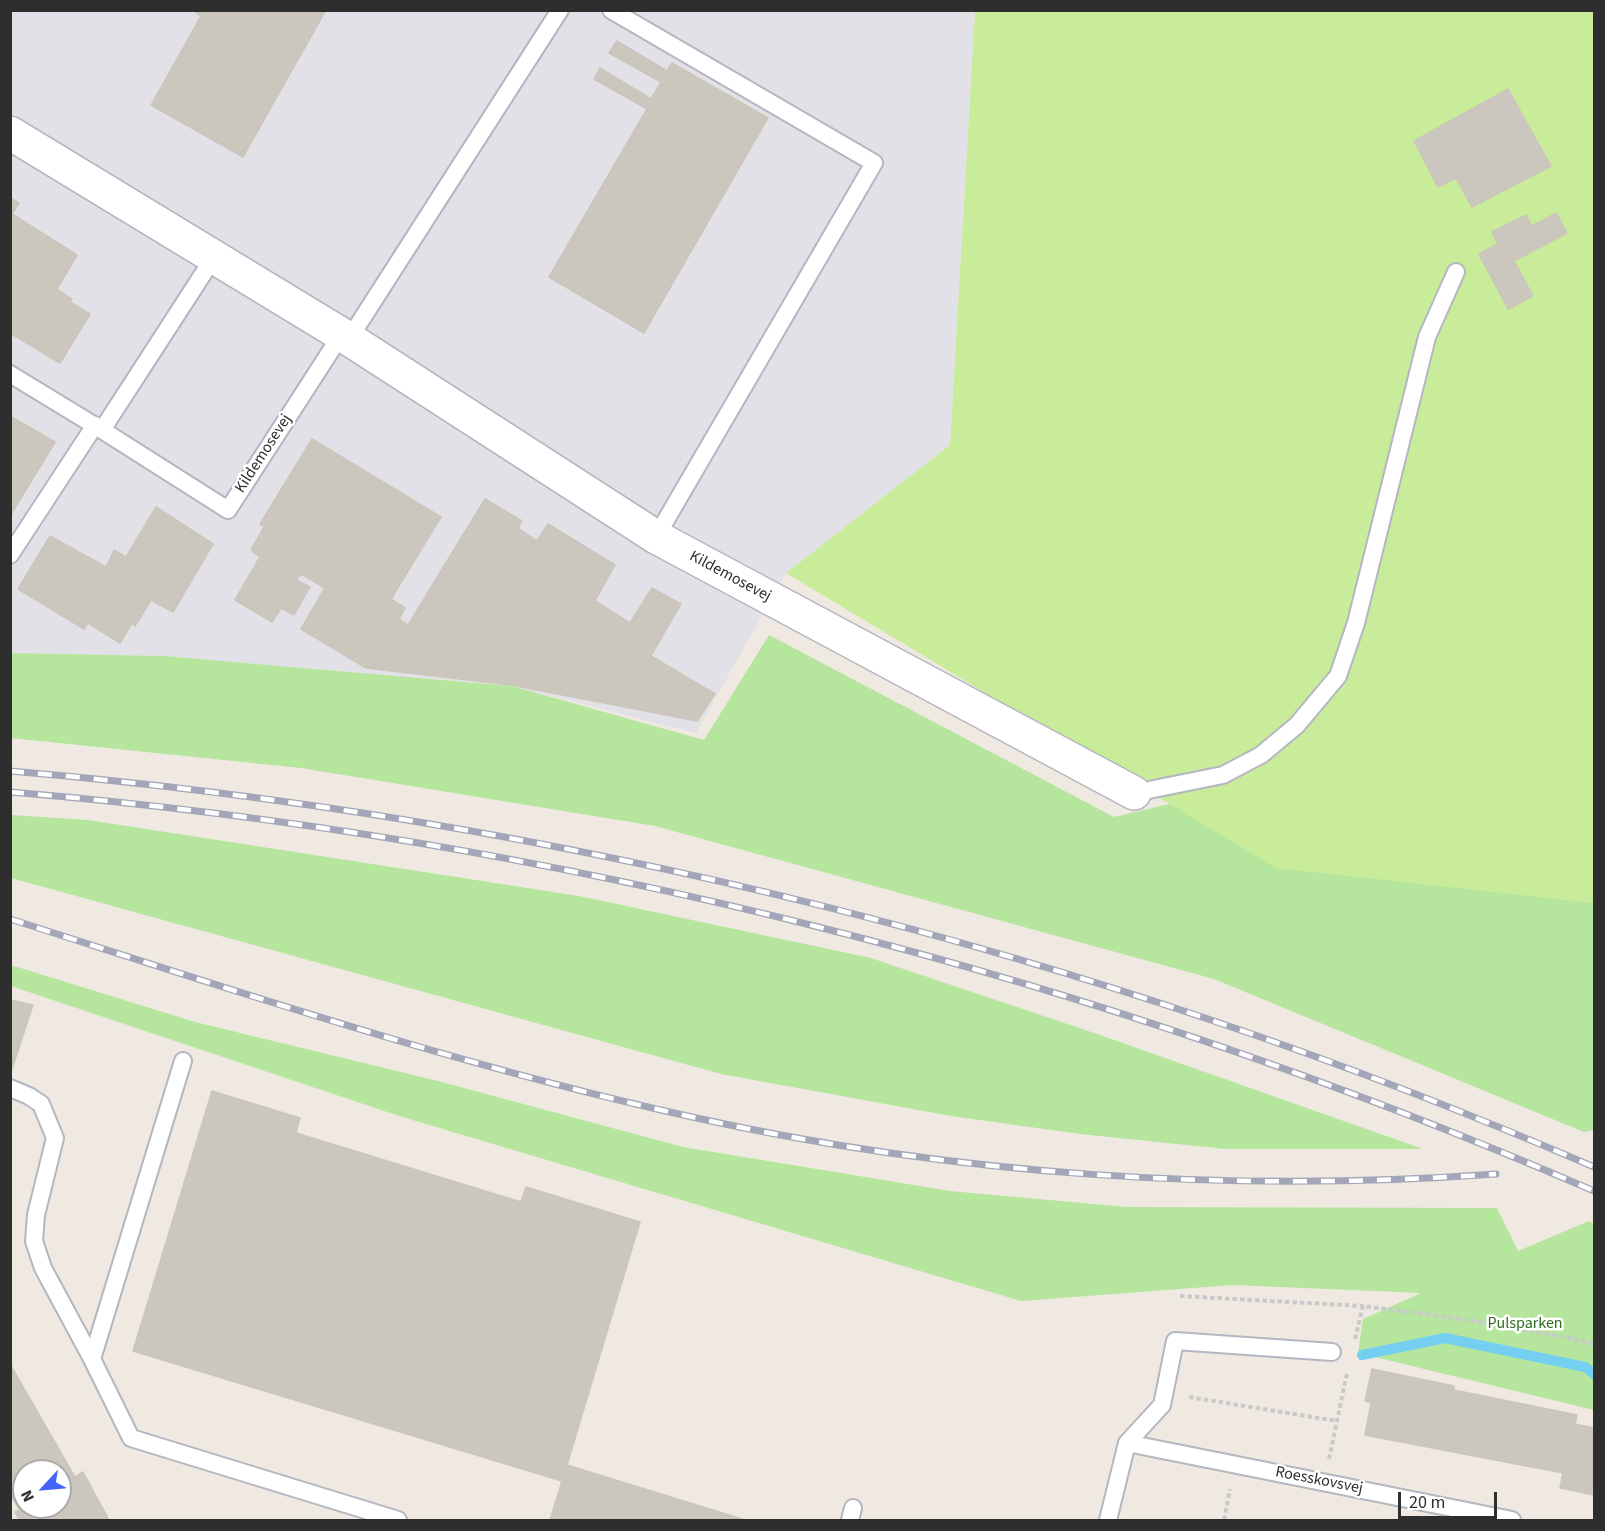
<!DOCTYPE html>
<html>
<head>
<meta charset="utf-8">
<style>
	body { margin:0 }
	#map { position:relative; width:1605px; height:1531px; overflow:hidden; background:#efe9e1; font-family:"Source Sans 3",sans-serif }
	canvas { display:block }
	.frame { position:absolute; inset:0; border:12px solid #2e2e2e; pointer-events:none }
	.north { position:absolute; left:12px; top:1459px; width:60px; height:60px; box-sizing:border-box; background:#fff; border:2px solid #ababab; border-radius:50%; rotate:244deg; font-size:16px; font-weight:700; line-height:24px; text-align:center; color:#2e2e2e }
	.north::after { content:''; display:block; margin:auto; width:21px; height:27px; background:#4264fb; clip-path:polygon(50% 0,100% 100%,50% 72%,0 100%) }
	.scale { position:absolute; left:1398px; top:1492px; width:99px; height:27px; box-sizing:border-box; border:3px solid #2e2e2e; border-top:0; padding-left:8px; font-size:18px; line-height:21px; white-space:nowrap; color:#2e2e2e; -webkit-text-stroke:4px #fff; paint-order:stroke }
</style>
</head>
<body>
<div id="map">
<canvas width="1605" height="1531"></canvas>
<div class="frame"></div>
<div class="north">N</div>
<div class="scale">20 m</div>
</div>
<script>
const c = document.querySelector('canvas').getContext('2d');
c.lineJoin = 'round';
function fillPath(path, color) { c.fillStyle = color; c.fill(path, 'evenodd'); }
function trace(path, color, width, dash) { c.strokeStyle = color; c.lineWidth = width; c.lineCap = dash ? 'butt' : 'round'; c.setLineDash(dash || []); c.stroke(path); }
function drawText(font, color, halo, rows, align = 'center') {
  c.font = font + ' "Source Sans 3",sans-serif'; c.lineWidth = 5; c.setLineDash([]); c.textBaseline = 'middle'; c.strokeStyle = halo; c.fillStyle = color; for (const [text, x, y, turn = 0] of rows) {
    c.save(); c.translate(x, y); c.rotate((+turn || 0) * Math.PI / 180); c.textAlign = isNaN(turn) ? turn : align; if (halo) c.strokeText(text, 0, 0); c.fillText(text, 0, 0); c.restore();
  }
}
const industrial = new Path2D(`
	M11,11H975L950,445L786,573L696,733L512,686L164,656L11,653Z`);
const green = new Path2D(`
	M769,635L1114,817L1254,784L1594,899V1130L1584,1132L1214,979L655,826L301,768L11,738V653L164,656L512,686L704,740Z
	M11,815L88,820L579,896L871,958L1100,1035L1423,1149H1226L1080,1134L951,1116L721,1074L11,878Z
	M11,965L195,1022L438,1081L683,1147L950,1191L1127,1207L1497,1208L1518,1251L1589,1221L1594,1224V1410L1358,1353L1363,1319L1421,1293L1233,1285L1021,1301L399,1116L11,986Z`);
const pitch = new Path2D(`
	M975,11H1594V903L1276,868L786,573L950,445Z`);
const stream = new Path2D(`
	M1362,1355L1445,1338L1585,1367L1594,1374`);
const building = new Path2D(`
	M192,10H326L243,157L151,105L201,16Z
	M617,41L667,71L672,63L768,118L644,333L549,277L647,109L594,79L600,68L651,99L661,82L609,53Z
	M1508,89L1551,166L1472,207L1456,178L1438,187L1414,141Z
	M10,198L19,203L12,214L77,255L57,289L72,299L70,302L90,314L60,363L10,333Z
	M1556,213L1567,233L1514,261L1533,296L1508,309L1479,254L1498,244L1492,232L1526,215L1532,226Z
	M10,416L55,442L10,516Z
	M312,439L441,517L391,599L405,608L399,619L408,625L485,499L522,521L518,528L537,541L548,524L615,565L595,601L630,623L652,588L681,604L651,656L715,694L697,721L511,685L366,668L301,629L325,588L301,574L296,580L310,587L294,615L281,608L272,622L235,600L260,557L251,550L264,527L260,524Z
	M156,507L213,544L173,612L151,600L135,626L132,623L120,643L88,623L84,629L18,589L50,536L106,567L114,550L126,557Z
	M10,1000L33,1005L10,1075Z
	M212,1091L300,1118L296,1133L521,1202L526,1187L640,1222L567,1465L742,1519L741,1520H550L562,1481L133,1351Z
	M10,1364L75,1477L83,1472L109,1520H19L15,1512L20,1510L10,1494ZM24,1471H60V1507H24Z
	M1372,1369L1454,1386V1390L1577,1415L1575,1424L1594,1428V1495L1560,1488L1563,1473L1365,1435L1371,1403L1365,1401Z`);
const path = new Path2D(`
	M1180,1296L1363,1306
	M1355,1339L1363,1306C1441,1316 1519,1326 1594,1344
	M1189,1397L1337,1421
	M1329,1459L1347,1373
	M1224,1520L1230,1489`);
const service = new Path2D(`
	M611,10L874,163L656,537
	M214,257L102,430L228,510L341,335
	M349,339L560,10
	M10,374L102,430
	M10,555L95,425
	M1134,793L1223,775L1261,755L1297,725L1338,676L1356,623L1427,337L1456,272
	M183,1061L92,1359L131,1438L398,1520
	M10,1088L29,1096L41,1104L55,1138L36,1215L34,1241L43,1268L92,1359
	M1127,1443L1512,1520
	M850,1520L853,1508
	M1108,1520L1127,1443L1162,1405L1175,1341L1332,1352`);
const minor = new Path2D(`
	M10,133L349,339L656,537L1134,793`);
const rail = new Path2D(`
	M10,771C556,817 1091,950 1594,1167
	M10,792C556,837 1092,974 1594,1191
	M10,919C236,991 460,1066 692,1117C953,1175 1230,1193 1496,1174`);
const streetNames = [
	["Kildemosevej",264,454,-57],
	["Kildemosevej",730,577,28],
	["Roesskovsvej",1319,1481,11]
];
const parkNames = [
	["Pulsparken",1525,1324]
];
fillPath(industrial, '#e3e1e8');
fillPath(green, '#b6e59e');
fillPath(pitch, '#c9ec9a');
trace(stream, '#75cff0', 10);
fillPath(building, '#cbc7bf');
trace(building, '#cbc5ba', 1.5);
trace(service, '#b4b7c1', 20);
trace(minor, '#b4b7c1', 36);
trace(path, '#c9c9c9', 4, [4.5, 3]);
trace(service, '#fff', 16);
trace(minor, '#fff', 33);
trace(rail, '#a3a6b8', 7);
trace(rail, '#fff', 4.5, [14]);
drawText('16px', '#2e2e2e', '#fff', streetNames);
drawText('16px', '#2c6e1b', '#fff', parkNames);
</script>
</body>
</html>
